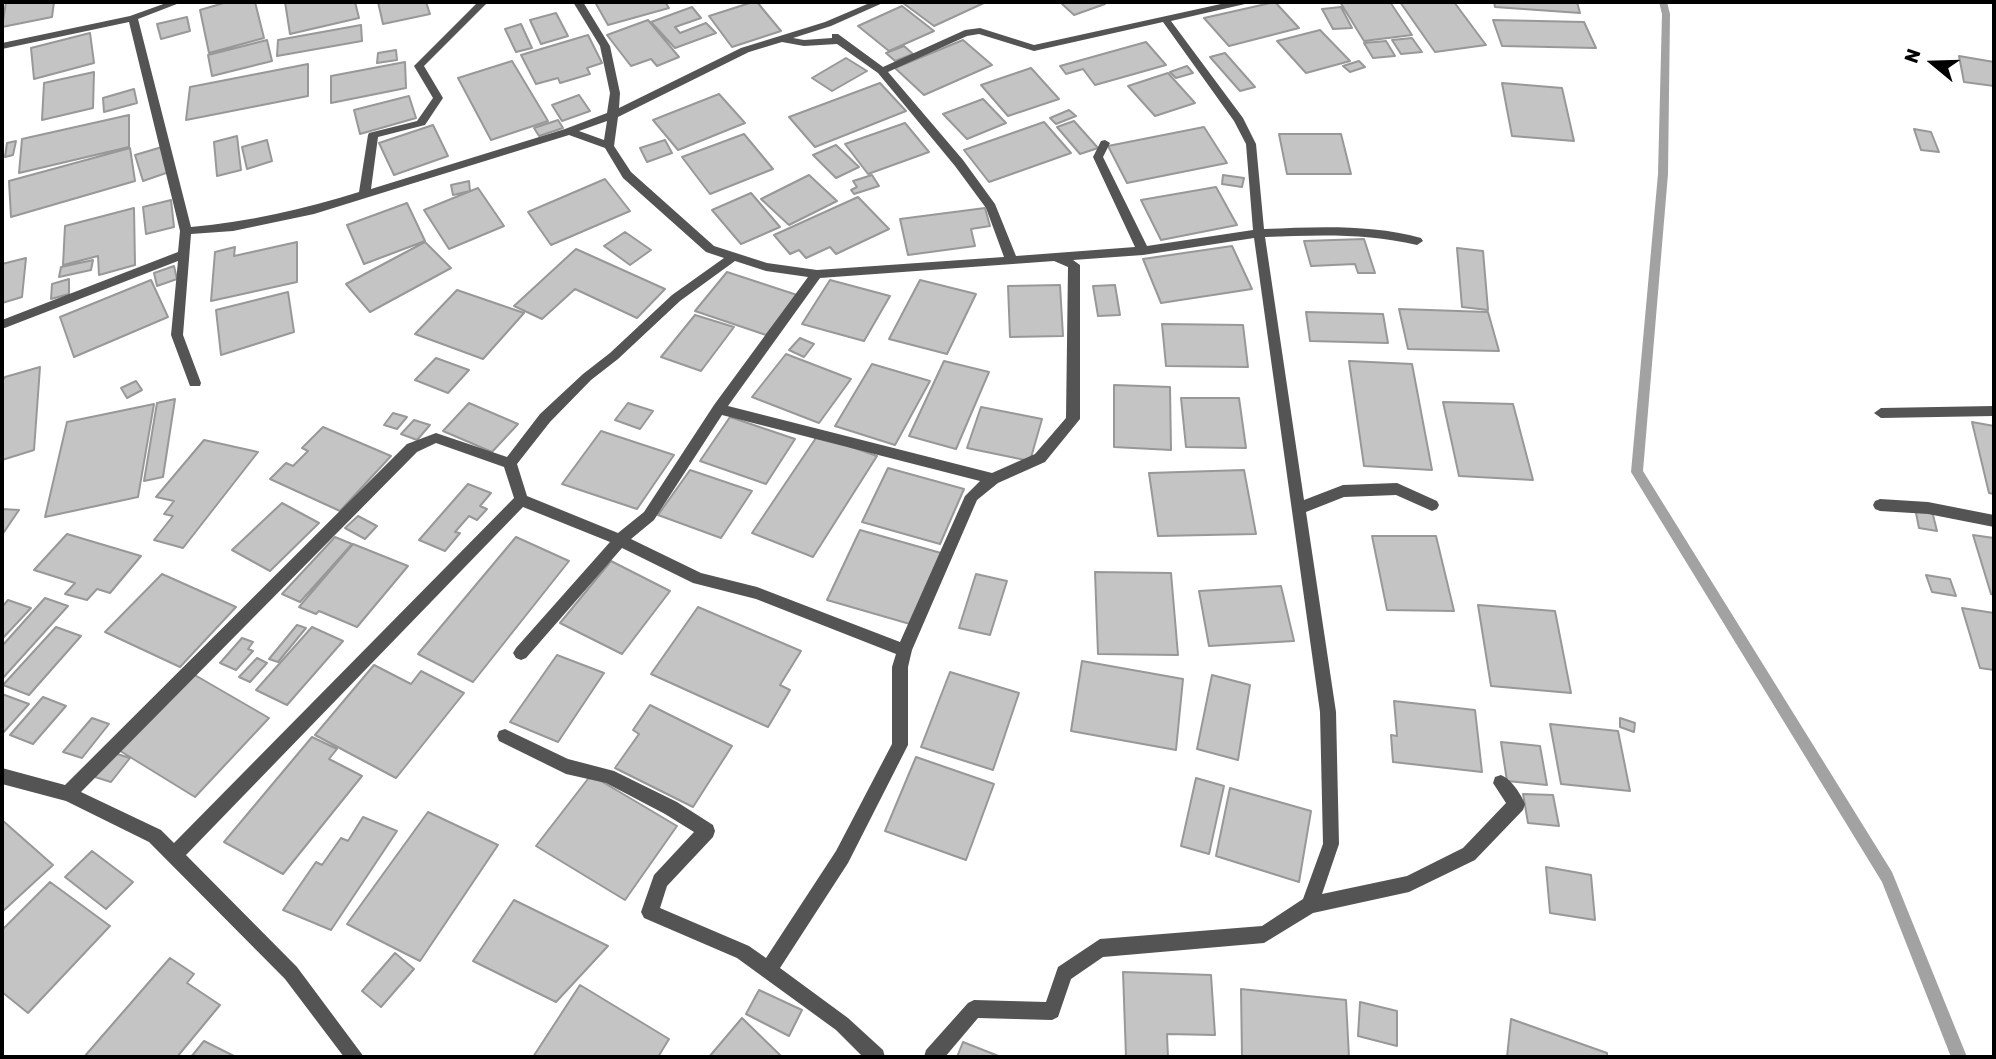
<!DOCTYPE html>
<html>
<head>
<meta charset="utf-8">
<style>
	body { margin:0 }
	#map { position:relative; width:1996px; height:1059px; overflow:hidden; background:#fff; font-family:Rubik,sans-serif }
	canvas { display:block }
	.frame { position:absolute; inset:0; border:4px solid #000; pointer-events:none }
	.north { position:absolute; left:1898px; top:28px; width:70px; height:70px; -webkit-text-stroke:5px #fff; paint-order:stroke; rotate:289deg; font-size:19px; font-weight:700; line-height:28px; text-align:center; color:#000 }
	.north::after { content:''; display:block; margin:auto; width:24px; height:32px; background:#000; clip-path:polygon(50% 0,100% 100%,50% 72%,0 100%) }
</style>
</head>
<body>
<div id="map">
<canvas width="1996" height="1059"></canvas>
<div class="frame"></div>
<div class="north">N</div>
</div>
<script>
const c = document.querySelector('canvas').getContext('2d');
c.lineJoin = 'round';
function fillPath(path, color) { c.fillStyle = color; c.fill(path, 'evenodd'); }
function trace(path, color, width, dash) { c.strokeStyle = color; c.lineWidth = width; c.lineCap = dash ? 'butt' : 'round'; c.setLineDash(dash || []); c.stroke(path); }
const stream = new Path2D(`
	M1659,2H1667L1670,14L1668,174L1643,471L1892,872L1967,1057H1951L1882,882L1631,472L1658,174L1662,14Z`);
const building = new Path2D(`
	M6,2H54L52,17L2,27Z
	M227,2H255L264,38L209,53L200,10Z
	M285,2H355L359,18L290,34Z
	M378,2H426L430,14L383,24Z
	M595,2H665L669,8L608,25Z
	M753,2H757L781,31L732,47L709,16Z
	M906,2H986L934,26L903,3Z
	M1060,2H1102L1105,4L1074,15Z
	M1275,2L1299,28L1229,46L1204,18Z
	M1340,2H1390L1412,35L1364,41Z
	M1400,2H1454L1486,45L1435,52Z
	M1494,2H1577L1580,13L1495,7Z
	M902,6L934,31L889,51L858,26Z
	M692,7L701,18L675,27L680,33L706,23L716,33L675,48L651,22Z
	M1341,7L1352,28L1333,29L1322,9Z
	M556,13L568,36L541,44L530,20Z
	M187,17L190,31L161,39L157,24Z
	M648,20L679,57L657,66L651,59L631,66L607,35Z
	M1493,20L1584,22L1596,48L1502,46Z
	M521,24L532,48L516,52L505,29Z
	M361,25L362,41L277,56L278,40Z
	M1320,30L1350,61L1306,73L1277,41Z
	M90,33L94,63L34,79L31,48Z
	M588,35L602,63L587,68L590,74L560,83L558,78L536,84L521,55Z
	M1412,38L1422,52L1401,54L1392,40Z
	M267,40L272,61L212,76L208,55Z
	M963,40L992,65L924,95L895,68Z
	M1386,41L1395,56L1373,58L1364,43Z
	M1146,42L1166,65L1095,85L1083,69L1066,74L1060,66Z
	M904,46L913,54L895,61L886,53Z
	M396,50L397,60L377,63L378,53Z
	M1225,53L1255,87L1240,91L1210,57Z
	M1959,56L1994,62V86L1964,82Z
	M846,58L867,71L832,91L812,78Z
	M512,61L548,121L491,140L458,78Z
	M1359,61L1365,67L1350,72L1343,66Z
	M405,62L406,88L331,103V76Z
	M308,64V96L186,120L190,87Z
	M1187,66L1193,73L1176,78L1170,72Z
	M1031,68L1059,99L1008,116L981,85Z
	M94,72L93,108L42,120L44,83Z
	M1168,73L1195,103L1155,116L1128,86Z
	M880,83L906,111L815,147L789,117Z
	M1502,83L1562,88L1574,141L1512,136Z
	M134,89L137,103L104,112L103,98Z
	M719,94L745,123L678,150L653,120Z
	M579,95L590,111L562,121L552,105Z
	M409,96L416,118L360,134L354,110Z
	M983,99L1006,123L967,139L943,114Z
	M1069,110L1076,116L1056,124L1050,118Z
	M129,115V147L19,173L22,139Z
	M558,120L563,128L539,136L534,128Z
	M1074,121L1098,148L1080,154L1057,127Z
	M1044,122L1071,153L989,182L964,150Z
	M905,123L929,152L868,174L845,144Z
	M433,125L448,156L394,175L379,143Z
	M1204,127L1227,163L1127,183L1108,146Z
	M1914,129L1931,132L1939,152L1921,150Z
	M744,134L773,169L710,194L682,157Z
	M1279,134H1341L1351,174H1287Z
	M237,136L241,170L217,176L214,142Z
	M267,140L272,161L247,169L242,147Z
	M665,140L672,153L647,162L640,148Z
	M16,141L13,155L5,157L7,143Z
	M836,145L859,167L836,178L813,155Z
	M162,147L169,172L143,181L135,155Z
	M130,148L135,181L11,217L9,181Z
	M809,175L837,201L789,225L761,199Z
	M872,175L879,186L854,194L851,190L857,187L853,181Z
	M1223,175L1244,178L1242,187L1222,184Z
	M605,179L630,211L551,245L528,212Z
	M469,181L470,191L453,195L451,185Z
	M1216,187L1237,225L1161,240L1141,200Z
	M478,188L504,226L449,249L424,210Z
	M751,193L780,227L741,244L712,210Z
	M858,197L889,229L836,254L830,247L806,258L799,250L790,254L774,235Z
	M171,200L174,227L146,234L143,207Z
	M407,203L425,241L364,264L347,225Z
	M134,208L135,265L99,275L98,256L63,265L65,226Z
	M985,208L990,226L971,229L975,246L908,255L900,219Z
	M625,232L651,250L630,265L604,246Z
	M1364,239L1375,273H1358L1355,264L1311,266L1304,241Z
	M297,242V282L211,301L215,252L235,247L234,256Z
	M425,242L451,268L370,312L346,284Z
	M1232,246L1252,289L1161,303L1143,259Z
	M1457,248L1483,251L1488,310L1462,307Z
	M576,249L665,289L637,318L575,289L542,319L514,306Z
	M26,258L22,297L2,303V264Z
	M93,260L91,270L59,277L61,267Z
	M174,266L177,279L157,286L154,273Z
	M727,272L797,295L766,335L695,311Z
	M69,279V294L51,299L52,284Z
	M151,280L168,317L74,357L60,317Z
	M830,280L890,296L864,341L802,324Z
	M920,280L976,294L947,354L889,339Z
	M1060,285L1063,336L1010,337L1008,286Z
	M1115,285L1120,315L1098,316L1093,286Z
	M457,290L524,313L483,359L415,334Z
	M288,292L294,332L221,355L216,310Z
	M1399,309L1488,312L1499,351L1408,349Z
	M1306,312L1383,314L1388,343L1310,341Z
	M695,315L734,327L701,371L661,357Z
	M1162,324L1243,325L1248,367L1166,366Z
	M800,338L814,344L804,357L789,350Z
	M786,354L851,379L819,423L752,397Z
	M436,358L469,370L448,393L415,380Z
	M944,361L989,372L956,449L909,436Z
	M1349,361L1412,364L1432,470L1364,466Z
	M872,364L930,381L895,445L835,426Z
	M40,367L34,450L2,460V381L5,377Z
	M136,381L142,390L127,398L121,388Z
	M1114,385L1170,387L1171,450L1114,447Z
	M1181,398H1239L1246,448L1186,447Z
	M175,399L163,477L144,481L157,403Z
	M1443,402L1513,404L1533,480L1459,476Z
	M469,403L518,424L492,452L443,431Z
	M628,403L653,411L640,429L615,420Z
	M154,404L138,497L45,517L67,422Z
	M981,407L1042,419L1030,461L967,448Z
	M393,413L407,417L397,429L384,425Z
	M730,417L795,439L766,484L700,461Z
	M414,420L430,425L417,440L401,434Z
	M1972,422L1994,426V494L1989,493Z
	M323,427L391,456L340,511L270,479L286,463L293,466L308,451L302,448Z
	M601,431L674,455L637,509L562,484Z
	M818,435L877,456L813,557L752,533Z
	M204,440L258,452L183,548L154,540L173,516L164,514L174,501L156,497Z
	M888,468L964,489L940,544L862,522Z
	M690,470L752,491L721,538L658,515Z
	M1244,470L1256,534L1158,536L1149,473Z
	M468,484L491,493L480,506L487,509L477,520L469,516L455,532L460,533L445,551L419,540Z
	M282,503L319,523L270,571L232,550Z
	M1915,508L1932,511L1937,531L1919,528Z
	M2,509L19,510L2,535Z
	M358,516L377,526L365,539L345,528Z
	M860,530L941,553L910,624L827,600Z
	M67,534L141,556L110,593L97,589L87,600L65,594L75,583L34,570Z
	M1973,535L1994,538V595L1991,594Z
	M1372,536H1436L1454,611L1387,610Z
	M335,537L352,544L300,602L282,594Z
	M516,537L569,561L473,682L418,654Z
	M353,544L408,566L357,627L319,611L316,614L299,607Z
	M611,561L670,591L622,654L560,623Z
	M1095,572L1171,573L1178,655L1098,654Z
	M162,574L236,607L180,667L105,632Z
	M976,574L1007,581L990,635L959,628Z
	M1926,575L1950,579L1956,596L1932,592Z
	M1281,586L1294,641L1209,646L1199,591Z
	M45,598L68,606L2,679V646Z
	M8,600L31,608L2,639V607Z
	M1478,605L1555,611L1571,693L1491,686Z
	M698,607L801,651L780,685L790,690L768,727L651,674Z
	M1962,608L1994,613V670L1980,668Z
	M297,625L306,628L278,662L269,659Z
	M56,627L81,636L29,695L3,685Z
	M312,627L343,641L287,705L256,690Z
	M242,638L253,642L248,649L253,651L236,670L220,663Z
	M557,655L604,673L558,742L510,722Z
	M257,658L267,663L250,682L239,677Z
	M1082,661L1183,679L1176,750L1071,731Z
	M374,665L411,684L421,671L464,693L396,778L315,735Z
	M950,672L1019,693L993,770L921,747Z
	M193,674L269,718L195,797L117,749Z
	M1212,675L1250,685L1238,760L1197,749Z
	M2,694L29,704L2,734Z
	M43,697L66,706L33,744L10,735Z
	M1394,701L1475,710L1482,772L1393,762L1391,735L1397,736Z
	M650,705L732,746L693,807L615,768L639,734L633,730Z
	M92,718L109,724L82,758L63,752Z
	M1620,718L1635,723L1634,732L1620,727Z
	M1550,724L1618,731L1630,791L1561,784Z
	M312,737L337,749L329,759L362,776L283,874L224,842Z
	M1501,742L1540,746L1547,785L1507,781Z
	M114,753L130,758L111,782L95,777Z
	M916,757L994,784L966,860L885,831Z
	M591,775L677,826L625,900L536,846Z
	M1196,778L1224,786L1209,854L1181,846Z
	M1230,788L1311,811L1299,882L1216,856Z
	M1523,794L1553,795L1559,826L1528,823Z
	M428,812L498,845L420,961L347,924Z
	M363,817L397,831L331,930L283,910L316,862L322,865L341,838L348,841Z
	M2,820L53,865L2,912Z
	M92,851L133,882L106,909L65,877Z
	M1546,867L1591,875L1595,920L1550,913Z
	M50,882L110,926L28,1013L2,992V930Z
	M514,900L608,946L556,1002L473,961Z
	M395,953L414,969L381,1007L362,991Z
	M170,958L194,974L187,983L220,1005L177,1057H84Z
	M1123,972L1211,975L1215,1035L1167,1034L1168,1057H1126Z
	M580,985L669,1039L658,1057H533Z
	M1241,989L1346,1000L1349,1057H1242Z
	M759,990L802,1010L789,1036L746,1014Z
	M1360,1002L1397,1011V1046L1358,1036Z
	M742,1018L782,1057H709Z
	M1511,1019L1607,1053V1057H1507Z
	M204,1041L236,1057H191Z
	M963,1042L1001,1057H957Z`);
const street = new Path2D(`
	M169,2H182L138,19L191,227C248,222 304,209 359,192L368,135L369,133L417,121L433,98L414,66L478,2H488L424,66L443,98L425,125L378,137L371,189L565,129L607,113L610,93L600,46L573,2H583L610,46L620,93L619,108L741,48L825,22L872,2H885L831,26L793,38L804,40L832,38V34H838L883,67L965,30L980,28L1034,45L1230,2H1247L1245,4L1171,21L1243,118L1256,144L1264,229C1317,227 1370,224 1421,238L1423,241L1417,245C1367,233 1317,235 1265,237L1304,500L1343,485L1397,483L1437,501L1439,505L1437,509L1432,511L1396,495L1344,497L1306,512L1336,712L1339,844L1322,894L1407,876L1463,848L1506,803L1493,783L1495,777L1501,775C1511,779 1521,794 1525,804L1523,810L1475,860L1409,892L1313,913L1264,943L1103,957L1071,979L1058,1017L1052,1020L978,1018L945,1057H924L926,1050L968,1003L974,1000L1046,1002L1058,967L1100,939L1262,926L1303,899L1323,844L1320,712L1254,238L1143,255L1073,260L1080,265V419L1045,462L998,483L977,500L912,650L908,667V745L848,863L780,968L848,1018L883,1050L885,1057H863L836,1030L737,958L644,918L641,912L654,875L694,832L665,814L606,783L566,774L499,741L497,736L499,731L505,729L568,759L614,771L677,802L713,825L715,831L713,837L667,886L660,908L749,946L766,958L836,851L892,744V667L896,654L756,599L693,583L622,548L526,658L521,660L516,658L513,653L516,648L610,542L523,507L186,855L297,967L364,1057H344L285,979L149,842L66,801L2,784V768L65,785L407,444L436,433L507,457L540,414L583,374L610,353L672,295L724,258L706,252L623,178L605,148L569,135L314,214L233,231L191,234L183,335L201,383L200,386H190L171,335L178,261L2,329V320L178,252L180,231L129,22L2,49V43L130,16ZM1163,22L1234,121L1246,144L1253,230L1147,246L1103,157L1110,143L1105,140L1101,141L1093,157L1135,247L1016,256L995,204L963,160L888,72L967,36L979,34L1034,51ZM782,42L804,46L837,44L878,73L955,166L986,208L1004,257L817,270L767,263L714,246L631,172L614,146L618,117L749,52ZM607,121L604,140L579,131ZM735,261L766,271L808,277L714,405L644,512L618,533L527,496L517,464L550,422L591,380L618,359L680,301ZM1054,261L1068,267L1066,418L1035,454L992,473L728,406L820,278ZM722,415L980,481L965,496L900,642L757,587L701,573L631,539L654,520ZM436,443L504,467L514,498L174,843L161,830L81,792L417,452Z
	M1994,406V416L1881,418L1874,413L1881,408Z
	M1880,499L1928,502L1994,515V527L1928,514L1880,511L1875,509L1873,505L1875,501Z`);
fillPath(stream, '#a2a2a2');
fillPath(building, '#c4c4c4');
trace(building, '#989898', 2);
fillPath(street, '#545454');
</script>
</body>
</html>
